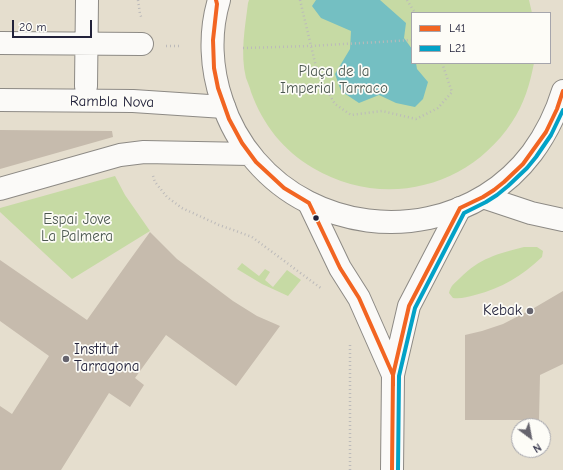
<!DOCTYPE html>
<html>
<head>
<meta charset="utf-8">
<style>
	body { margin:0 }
	#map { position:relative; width:563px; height:470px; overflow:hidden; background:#e5dece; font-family:"Comic Neue",sans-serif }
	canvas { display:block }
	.legend { position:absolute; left:411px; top:12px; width:140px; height:52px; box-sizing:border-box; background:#fdfcf7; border:1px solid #a5a5ac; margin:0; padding:5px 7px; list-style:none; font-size:12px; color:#22223b }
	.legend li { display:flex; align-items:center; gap:8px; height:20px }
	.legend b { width:20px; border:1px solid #a5a5ac }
	.north { position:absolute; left:511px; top:418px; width:40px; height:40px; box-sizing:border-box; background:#fdfcf7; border:1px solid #a5a5ac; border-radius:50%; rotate:148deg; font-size:11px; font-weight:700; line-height:16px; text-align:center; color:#22223b }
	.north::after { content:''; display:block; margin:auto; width:14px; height:18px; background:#66646e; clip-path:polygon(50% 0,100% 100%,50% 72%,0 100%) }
	.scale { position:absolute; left:12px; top:20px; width:80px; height:18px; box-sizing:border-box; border:2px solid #22223b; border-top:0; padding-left:5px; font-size:12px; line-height:14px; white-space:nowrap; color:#22223b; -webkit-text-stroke:3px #fdfcf7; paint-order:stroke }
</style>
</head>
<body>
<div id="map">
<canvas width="563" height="470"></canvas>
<ul class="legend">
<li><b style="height:5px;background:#f26522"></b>L41</li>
<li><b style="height:5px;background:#02a2c7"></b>L21</li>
</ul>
<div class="north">N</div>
<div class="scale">20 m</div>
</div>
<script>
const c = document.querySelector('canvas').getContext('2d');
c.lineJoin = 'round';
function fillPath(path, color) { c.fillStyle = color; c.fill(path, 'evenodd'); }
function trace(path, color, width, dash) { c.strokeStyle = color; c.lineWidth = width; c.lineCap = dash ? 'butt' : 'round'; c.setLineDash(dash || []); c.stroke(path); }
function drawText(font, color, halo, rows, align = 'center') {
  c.font = font + ' "Comic Neue",sans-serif'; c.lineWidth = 3.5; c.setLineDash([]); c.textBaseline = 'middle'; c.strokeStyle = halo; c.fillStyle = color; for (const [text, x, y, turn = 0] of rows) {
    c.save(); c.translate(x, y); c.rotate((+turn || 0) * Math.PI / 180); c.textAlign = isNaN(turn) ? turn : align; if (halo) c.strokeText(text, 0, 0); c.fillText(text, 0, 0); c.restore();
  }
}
const green = new Path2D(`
	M249,0H529L532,13H412V63H534C530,84 524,104 512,122C468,189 382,209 313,168C283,150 263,125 251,92C250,88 248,83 246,78C240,53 245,28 248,3Z
	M115,176L125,195L150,231L72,279L0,212V208Z
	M524,247H537L543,251L542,257C522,276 502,288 475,295C467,297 461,299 453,298L449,293C451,285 454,284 460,278C480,258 497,254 524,247Z
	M242,263L259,276L265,269L270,272L265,280L273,287L287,270L301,280L288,296L262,284L237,269Z`);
const water = new Path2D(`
	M316,0H380L406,23L404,38L412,49V63H416L417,69L428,82L423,99L415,107L396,103L379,95L359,103L341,91L335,74L350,49L351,31L321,18L312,6Z`);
const building = new Path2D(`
	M0,130L112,131L113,137L0,169Z
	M150,232L177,259L233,301L257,316L280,326L236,386L166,335L135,378L144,385L130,407L109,393L61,470H0V406L12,414L49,356L0,321V260L87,320L129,261Z
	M563,291V364L540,375L539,420H465V335L482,331L503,324L534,308Z`);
const path = new Path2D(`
	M138,0L140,14L142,19
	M300,0L318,75L335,104L351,115L382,111L416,119L438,108L452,92L442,63
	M407,0L415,13
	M166,46H182
	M243,48L311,46L412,40
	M153,176L155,182L167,197L182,208L219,225L236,231L252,237L322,289
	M350,470V343`);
const minor = new Path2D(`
	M0,43L142,44
	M86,86L87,0
	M0,100L133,101L224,107
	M309,203L340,268L359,298L393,375
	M392,470L393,375L409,306L460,208`);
const major = new Path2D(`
	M219,0C209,33 211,69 222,101C236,145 268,182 308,202C384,241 480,222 532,153C546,134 556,114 563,91
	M0,189L120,155L144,152L250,154
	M483,197L531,213L563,220`);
const bus1 = new Path2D(`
	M216,0L217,4L213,40L214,68L218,88L229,119L242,143L256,162L284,188L309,203L340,268L359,298L393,375L392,470
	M393,386V375L409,306L460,208L483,197L494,190L504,182L523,164L546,132L557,109L563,91`);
const bus2 = new Path2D(`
	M398,470L399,376L415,308L464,213L486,202L497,195L508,186L527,168L536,157L551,135L563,110`);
const markers = [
	[316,218,3.5,"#22223b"],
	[530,311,4,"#66646e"],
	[66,359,4,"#66646e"]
];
const parkNames = [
	["Plaça de la",334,72],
	["Imperial Tarraco",334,89],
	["Espai Jove",77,220],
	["La Palmera",77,237]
];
const streetNames = [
	["Rambla Nova",112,102,1]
];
const poiNames = [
	["Kebak",522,311],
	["Institut",74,350,"left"],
	["Tarragona",74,367,"left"]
];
fillPath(green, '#c6daa4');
fillPath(water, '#74bfc2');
fillPath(building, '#c6bbad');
trace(minor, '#8d8a85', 24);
trace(major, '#8d8a85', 24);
trace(path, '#bcbaba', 2.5, [1, 3]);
trace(minor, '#fbfaf8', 22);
trace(major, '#fbfaf8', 22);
trace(bus1, '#f26522', 4);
trace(bus2, '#02a2c7', 4);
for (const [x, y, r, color] of markers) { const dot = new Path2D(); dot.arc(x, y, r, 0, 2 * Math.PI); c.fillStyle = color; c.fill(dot); trace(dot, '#fdfcf7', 1.5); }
drawText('15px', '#4c5850', '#fdfcf7', parkNames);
drawText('15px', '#22223b', '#fdfcf7', streetNames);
drawText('15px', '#22223b', '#fdfcf7', poiNames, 'right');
</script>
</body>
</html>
